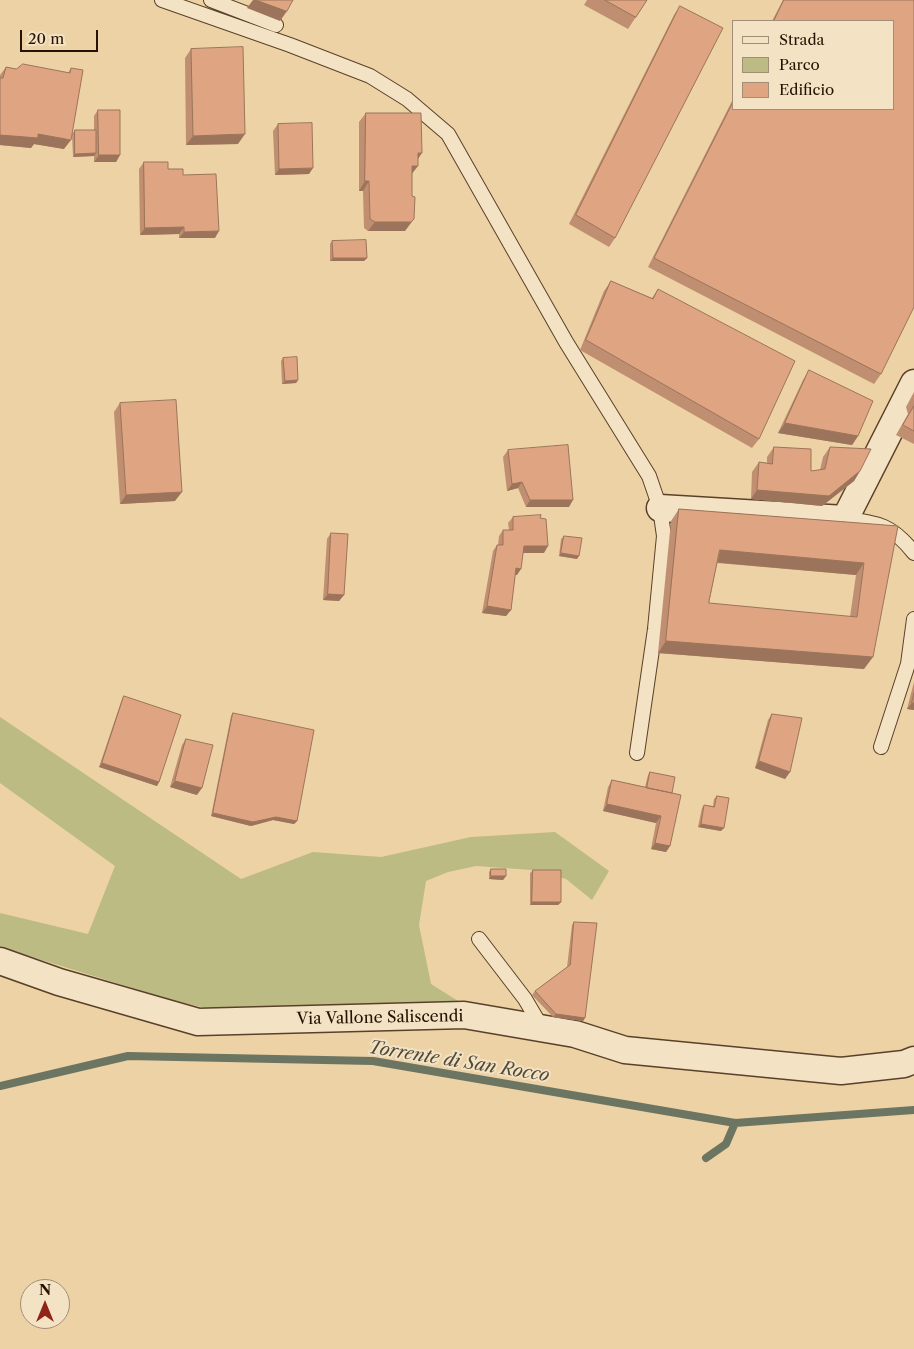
<!DOCTYPE html>
<html>
<head>
<meta charset="utf-8">
<style>
	body { margin:0 }
	#map { position:relative; width:914px; height:1349px; overflow:hidden; background:#ecd2a5; font-family:"Libre Caslon Text",serif }
	canvas { display:block }
	.legend { position:absolute; left:732px; top:20px; width:162px; height:90px; box-sizing:border-box; background:#f3e2c4; border:1px solid #a28e76; margin:0; padding:6px 9px; list-style:none; font-size:15px; color:#281100 }
	.legend li { display:flex; align-items:center; gap:10px; height:25px }
	.legend b { width:25px; border:1px solid #a28e76 }
	.north { position:absolute; left:20px; top:1279px; width:50px; height:50px; box-sizing:border-box; background:#f3e2c4; border:1px solid #a28e76; border-radius:50%; rotate:0deg; font-size:14px; font-weight:700; line-height:20px; text-align:center; color:#281100 }
	.north::after { content:''; display:block; margin:auto; width:18px; height:22px; background:#8f2418; clip-path:polygon(50% 0,100% 100%,50% 72%,0 100%) }
	.scale { position:absolute; left:20px; top:30px; width:78px; height:22px; box-sizing:border-box; border:2px solid #281100; border-top:0; padding-left:6px; font-size:15px; line-height:18px; white-space:nowrap; color:#281100; -webkit-text-stroke:4px #f3e2c4; paint-order:stroke }
</style>
</head>
<body>
<div id="map">
<canvas width="914" height="1349"></canvas>
<ul class="legend">
<li><b style="height:6px;background:#f3e2c4"></b>Strada</li>
<li><b style="height:14px;background:#bcbb83"></b>Parco</li>
<li><b style="height:14px;background:#dfa582"></b>Edificio</li>
</ul>
<div class="north">N</div>
<div class="scale">20 m</div>
</div>
<script>
const c = document.querySelector('canvas').getContext('2d');
c.lineJoin = 'round';
function fillPath(path, color) { c.fillStyle = color; c.fill(path, 'evenodd'); }
function trace(path, color, width, dash) { c.strokeStyle = color; c.lineWidth = width; c.lineCap = dash ? 'butt' : 'round'; c.setLineDash(dash || []); c.stroke(path); }
function drawText(font, color, halo, rows, align = 'center') {
  c.font = font + ' "Libre Caslon Text",serif'; c.lineWidth = 4; c.setLineDash([]); c.textBaseline = 'middle'; c.strokeStyle = halo; c.fillStyle = color; for (const [text, x, y, turn = 0] of rows) {
    c.save(); c.translate(x, y); c.rotate((+turn || 0) * Math.PI / 180); c.textAlign = isNaN(turn) ? turn : align; if (halo) c.strokeText(text, 0, 0); c.fillText(text, 0, 0); c.restore();
  }
}
const green = new Path2D(`
	M0,717L241,879L313,852L381,857L471,837L555,832L609,871L592,900L566,879L532,870L476,866L448,872L426,881L419,925L431,984L466,1006L324,1005L214,1010L171,1000L0,947V913L88,934L115,866L0,783Z`);
const stream = new Path2D(`
	M0,1086L128,1056L373,1061L735,1123L914,1110
	M706,1158L726,1144L735,1123`);
const lane = new Path2D(`
	M162,0L290,45L370,76L407,99L448,134L566,342L649,476L660,508L664,536L655,629L637,753
	M211,0L276,25
	M845,519C879,523 892,525 914,553
	M881,747L908,664L914,619
	M479,939L525,999L542,1028`);
const street = new Path2D(`
	M660,508L845,519L914,383
	M0,961L59,982L198,1022L464,1015L575,1034L625,1050L841,1071L904,1064L914,1060`);
const wall = new Path2D(`
	M587,0H647L628,29L584,5Z
	M783,0H914L881,374L874,384L648,267L733,99V109L893,21H772Z
	M680,6L615,238L609,247L569,224L674,15Z
	M191,49L238,144L186,145L185,58Z
	M6,67L16,69L68,73L71,68L64,149L34,144L31,148L0,145V75Z
	M98,110L120,155L116,162H94V156L73,157L72,134L75,130H94V116Z
	M366,113L418,159L412,174L405,231H368L364,228L363,191H359V122Z
	M278,124L309,174L275,175L273,131Z
	M144,162L168,169L183,175L215,238H179V234L140,235L139,169Z
	M332,241L367,258L364,261H330V244Z
	M611,281L652,298L658,289L759,439L752,448L580,350L604,291Z
	M283,358L298,380L296,383L282,384L281,361Z
	M809,370L858,436L852,445L778,433L803,380Z
	M914,392V444L896,435L908,414L906,407Z
	M120,403L175,501L120,504L114,412Z
	M774,447L811,471L820,470L823,457L830,447L860,471L854,481L822,506L751,499L752,472L759,462L767,463V457Z
	M508,450L569,507H526L518,488L507,491L503,457Z
	M679,509L898,526L864,669L658,653L671,521ZM717,563L856,575L850,617L709,603Z
	M513,517L540,518L544,553H523L517,575H515L511,610L506,616L482,613L493,551L497,545H498L499,536L503,530H509L508,523Z
	M331,533L344,595L339,601L323,600L327,539Z
	M564,536L577,559L559,556L561,539Z
	M914,682V710L907,709Z
	M124,696L159,782L157,786L99,767L122,699Z
	M233,713L297,821L294,824L273,820L251,826L211,816L231,716Z
	M772,714L790,772L785,779L755,768L768,720Z
	M186,739L197,795L170,787L182,745Z
	M650,772L672,793L670,846L666,852L651,849L656,823L603,811L608,787L612,780L645,787L648,775Z
	M717,796L721,831L698,827L702,808L704,805L713,806L714,799Z
	M491,869L506,876L503,880L489,879V872Z
	M533,870L561,902L558,905H530V873Z
	M574,922L585,1018L583,1021L553,1017L532,995L535,991L567,967L572,925Z`);
const shadedWall = new Path2D(`
	M253,0H256L287,11L280,21L247,8Z
	M38,134L71,140L64,149L34,144L31,148L0,145V135Z
	M245,134L238,144L186,145L193,136Z
	M96,153L94,156L73,157L75,154Z
	M418,153H422L416,162Z
	M99,155H120L116,162H94Z
	M412,166H418L411,175Z
	M313,168L309,174L275,175L279,169Z
	M365,181H369L363,191H359Z
	M414,219L405,231H368L375,222Z
	M184,227L179,234L140,235L145,228Z
	M219,231L215,238H179L184,232Z
	M333,258H367L364,261H330Z
	M298,380L296,383L282,384L285,381Z
	M785,423L858,436L852,445L778,433Z
	M860,471L854,481L822,506L751,499L757,490Z
	M522,482L518,488L507,491L512,484Z
	M182,492L175,501L120,504L126,495Z
	M530,500H573L569,507H526Z
	M524,546H548L544,553H520Z
	M720,550L864,563L856,575L711,562Z
	M561,553L579,556L577,559L559,556Z
	M516,568L521,569L517,575H512Z
	M328,594L344,595L339,601L323,600Z
	M487,606L511,610L506,616L482,613Z
	M666,641L873,657L864,669L658,653Z
	M912,703H914V710L907,709Z
	M759,761L790,772L785,779L755,768Z
	M102,763L159,782L157,786L99,767Z
	M175,781L202,788L197,795L170,787Z
	M607,804L661,816L656,823L603,811Z
	M213,813L276,817L297,821L294,824L273,820L251,826L211,816Z
	M701,824L724,828L721,831L698,827Z
	M655,843L670,846L666,852L651,849Z
	M491,876H506L503,880L489,879Z
	M532,902H561L558,905H530Z
	M556,1014L585,1018L583,1021L553,1017Z`);
const building = new Path2D(`
	M256,0H293L287,11Z
	M605,0H647L636,17Z
	M784,0H914V307L881,374L654,258L733,102V109H893V21H774Z
	M680,6L723,28L615,238L576,215Z
	M243,47L245,134L193,136L191,49Z
	M23,64L70,73L71,68L83,70L71,140L38,134V138L0,135V78H3L6,67L16,69Z
	M98,110H120V155H99Z
	M366,113H421L422,153H418V166H412V196L415,197L414,219L411,222H375L370,219L369,181H365Z
	M312,123L313,168L279,169L278,124Z
	M75,130H96V153L75,154Z
	M144,162H168V169H183V175L216,174L219,231L184,232V227L145,228Z
	M366,240L367,258H333L332,241Z
	M611,281L653,299L658,289L795,361L759,439L586,340Z
	M297,357L298,380L285,381L283,358Z
	M809,370L873,401L858,436L785,423Z
	M176,400L182,492L126,495L120,403Z
	M914,406V431L903,425Z
	M568,445L573,500H530L522,482L512,484L508,450Z
	M774,447L811,449V471L825,469L830,447L871,449L860,471L829,496L757,490L759,462L772,464Z
	M679,509L898,526L873,657L666,641ZM720,550L864,563L857,617L709,603Z
	M541,515L540,518L546,519L548,546H524L521,569L516,568L511,610L487,606L497,545H503V530H513V517Z
	M331,533L348,534L344,595L328,594Z
	M564,536L582,538L579,556L561,553Z
	M914,693V703H912Z
	M124,696L181,715L159,782L102,763Z
	M233,713L314,730L297,821L276,817L253,822L213,813Z
	M772,714L802,718L790,772L759,761Z
	M186,739L213,745L202,788L175,781Z
	M650,772L675,777L672,793L647,788Z
	M612,780L681,795L670,846L655,843L661,816L607,804Z
	M717,796L729,798L724,828L701,824L704,805L714,807Z
	M491,869H506V876H491Z
	M533,870H561V902H532Z
	M574,922L597,923L585,1018L556,1014L535,991L570,965Z`);
const streetNames = [
	["Via Vallone Saliscendi",380,1018,-1]
];
const waterNames = [
	["Torrente di San Rocco",459,1062,9]
];
fillPath(green, '#bcbb83');
trace(stream, '#6c7561', 8);
trace(lane, '#594129', 16);
trace(street, '#594129', 29);
trace(lane, '#f3e2c4', 14);
trace(street, '#f3e2c4', 26);
fillPath(wall, '#c08e70');
fillPath(shadedWall, '#9c745b');
fillPath(building, '#dfa582');
trace(building, '#9c745b', 1);
drawText('16px', '#281100', '#f3e2c4', streetNames);
drawText('italic 18px', '#504b39', '#f3e2c4', waterNames);
</script>
</body>
</html>
